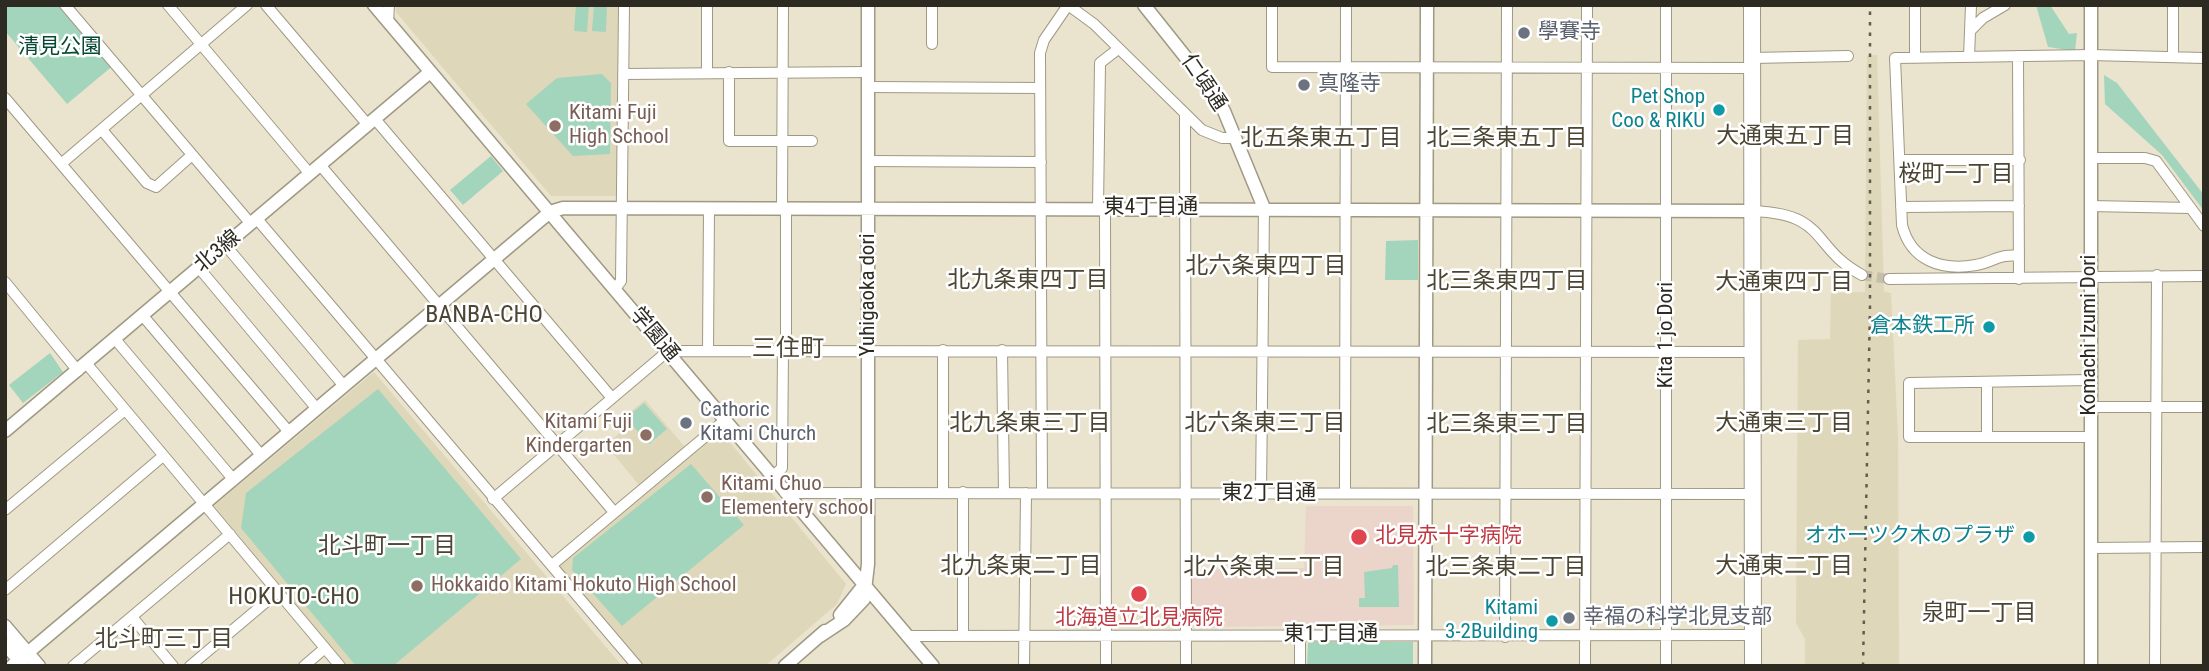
<!DOCTYPE html>
<html>
<head>
<meta charset="utf-8">
<style>
	body { margin:0 }
	#map { position:relative; width:2209px; height:671px; overflow:hidden; background:#eae3cd; font-family:"Roboto Condensed",sans-serif }
	canvas { display:block }
	.frame { position:absolute; inset:0; border:7px solid #2c2a21; pointer-events:none }
</style>
</head>
<body>
<div id="map">
<canvas width="2209" height="671"></canvas>
<div class="frame"></div>
</div>
<script>
const c = document.querySelector('canvas').getContext('2d');
c.lineJoin = 'round';
function fillPath(path, color) { c.fillStyle = color; c.fill(path, 'evenodd'); }
function trace(path, color, width, dash) { c.strokeStyle = color; c.lineWidth = width; c.lineCap = dash ? 'butt' : 'round'; c.setLineDash(dash || []); c.stroke(path); }
function drawText(font, color, halo, rows, align = 'center') {
  c.font = font + ' "Roboto Condensed","Noto Sans JP",sans-serif'; c.lineWidth = 5; c.setLineDash([]); c.textBaseline = 'middle'; c.strokeStyle = halo; c.fillStyle = color; for (const [text, x, y, turn = 0] of rows) {
    c.save(); c.translate(x, y); c.rotate((+turn || 0) * Math.PI / 180); c.textAlign = isNaN(turn) ? turn : align; if (halo) c.strokeText(text, 0, 0); c.fillText(text, 0, 0); c.restore();
  }
}
const built = new Path2D(`
	M396,5H618L617,196H551L396,12Z
	M1877,55L1884,292L1891,293L1898,437L1899,666H1805V639L1796,623L1798,340L1830,339L1831,293L1865,292L1867,56Z
	M374,372L622,666H347L214,506Z
	M645,400L685,447L639,485L606,445L629,425L623,418Z
	M719,429L846,584L837,604L765,666H643L558,566Z`);
const medical = new Path2D(`
	M1306,506H1413L1414,625L1191,627L1190,569L1304,568Z`);
const green = new Path2D(`
	M5,5H65L115,64L67,104L5,31Z
	M576,5H589L587,32L574,31Z
	M594,5H607L606,32L592,31Z
	M2036,5H2050L2069,34L2077,33L2075,51L2048,47Z
	M602,74L611,83L610,154L573,156L526,104L557,78Z
	M2104,75L2117,83L2204,195V211L2162,155L2105,104Z
	M491,156L503,171L463,205L450,190Z
	M1418,240V280H1385L1386,241Z
	M50,353L63,372L23,403L9,385Z
	M378,389L521,559L393,666H356L241,528L246,493Z
	M644,403L667,429L649,444L626,418Z
	M691,464L744,525L622,626L572,570L573,558Z
	M1393,565H1398L1399,607H1359V598H1365L1364,572L1392,568Z
	M1308,642H1413V666H1307Z`);
const minorTunnel = new Path2D(`
	M1862,275L1889,279`);
const minor = new Path2D(`
	M65,5L251,224
	M168,5L310,174
	M266,5L368,125
	M707,5V73
	M932,5V44
	M1068,5L1094,24L1202,130L1222,138H1235
	M1272,5V67L1752,68
	M388,22L389,5
	M1971,30L1983,18L2005,5
	M2018,56L2019,279
	M1969,57L1971,5
	M2173,57V5
	M1752,58L1848,56
	M1915,58V5
	M729,72V141H812
	M623,74L868,72
	M869,87L1040,88
	M5,98L289,432
	M1185,116L1186,666
	M375,119L612,398
	M102,130L147,183L156,187L192,155
	M2090,158H2145L2156,161L2204,226
	M1900,160H2020
	M870,161L1041,162
	M61,164L247,5
	M321,166L614,512
	M2090,206L2190,208
	M1901,207L2019,206
	M782,208L783,5
	M1098,208L1100,63L1118,49
	M1105,208L1106,666
	M1753,211C1829,214 1810,247 1862,275
	M257,219L637,666
	M226,246L344,386
	M2019,256C2002,253 1992,262 1976,265C1942,271 1911,261 1902,225L1895,58L2091,55L2204,58
	M199,268L317,409
	M1889,279L2204,276
	M5,282L78,371
	M615,289L621,281L624,5
	M143,316L261,455
	M115,339L233,479
	M786,350V208
	M943,350V493
	M1002,350L1004,493
	M708,351L709,208
	M86,363L340,666
	M2090,380L1909,383V437H2090
	M1987,382V436
	M2090,407H2204
	M772,477L782,468L783,350
	M785,493L1753,494
	M1042,493L1040,53L1044,40L1068,5
	M1345,494L1346,5
	M1261,495L1264,208
	M493,499L668,351L1753,352
	M5,510L125,410
	M2091,548L2204,547
	M552,565L725,420
	M5,590L163,456
	M132,617L173,666
	M963,635V492
	M909,636L1753,635
	M1505,637L1507,5
	M73,666L230,534
	M190,666L279,591
	M304,666L325,648
	M1024,666L1026,493
	M1300,666V635
	M1585,666L1587,5
	M1666,666V5
	M2155,666L2157,275`);
const tertiary = new Path2D(`
	M374,5L933,666
	M1144,5L1207,84L1224,111L1264,208
	M5,431L430,72
	M840,615L864,585
	M5,626L39,666
	M820,636L844,620L864,599L868,564V5
	M5,644L23,665
	M12,666L550,212L563,208L1753,211
	M785,666L825,631
	M1425,666L1427,5
	M2091,666V5`);
const trunk = new Path2D(`
	M1752,5L1753,666`);
const rail = new Path2D(`
	M1863,666L1870,307V5`);
const markers = [
	[1524,33,7,"#6b7280"],
	[1304,85,7,"#6b7280"],
	[1719,110,7,"#0f9aa8"],
	[555,126,7,"#8d6e63"],
	[1989,327,7,"#0f9aa8"],
	[686,423,7,"#6b7280"],
	[646,435,7,"#8d6e63"],
	[707,497,7,"#8d6e63"],
	[1359,537,9,"#e0444e"],
	[2029,537,7,"#0f9aa8"],
	[417,586,7,"#8d6e63"],
	[1139,594,9,"#e0444e"],
	[1569,618,7,"#6b7280"],
	[1552,621,7,"#0f9aa8"]
];
const worshipNames = [
	["學賽寺",1538,33],
	["真隆寺",1318,85],
	["Cathoric",700,411],
	["Kitami Church",700,435],
	["幸福の科学北見支部",1583,618]
];
const parkNames = [
	["清見公園",60,48]
];
const streetNames = [
	["仁頃通",1203,83,56],
	["東4丁目通",1151,208],
	["北3線",218,252,-40],
	["Yuhigaoka dori",869,295,-90],
	["学園通",654,335,50],
	["Kita 1 jo Dori",1667,335,-90],
	["Komachi Izumi Dori",2090,335,-90],
	["東2丁目通",1269,494],
	["東1丁目通",1331,635]
];
const cultureNames = [
	["Pet Shop",1705,98],
	["Coo & RIKU",1705,122],
	["倉本鉄工所",1975,327],
	["オホーツク木のプラザ",2015,537],
	["Kitami",1538,609],
	["3-2Building",1538,633]
];
const educationNames = [
	["Kitami Fuji",569,114],
	["High School",569,138],
	["Kitami Fuji",632,423,"right"],
	["Kindergarten",632,447,"right"],
	["Kitami Chuo",721,485],
	["Elementery school",721,509],
	["Hokkaido Kitami Hokuto High School",431,586]
];
const healthNames = [
	["北見赤十字病院",1375,537],
	["北海道立北見病院",1139,619,"center"]
];
const neighbourhoodNames = [
	["大通東五丁目",1785,137],
	["北五条東五丁目",1321,139],
	["北三条東五丁目",1507,139],
	["桜町一丁目",1956,175],
	["北六条東四丁目",1266,267],
	["北九条東四丁目",1028,281],
	["北三条東四丁目",1507,282],
	["大通東四丁目",1784,283],
	["北九条東三丁目",1030,424],
	["北六条東三丁目",1265,424],
	["大通東三丁目",1784,424],
	["北三条東三丁目",1507,425],
	["北斗町一丁目",387,547],
	["北九条東二丁目",1021,567],
	["大通東二丁目",1784,567],
	["北六条東二丁目",1264,568],
	["北三条東二丁目",1506,568],
	["泉町一丁目",1979,614],
	["北斗町三丁目",164,640]
];
const quarterNames = [
	["BANBA-CHO",484,316],
	["三住町",788,350],
	["HOKUTO-CHO",294,598]
];
fillPath(built, '#dfd7b9');
fillPath(medical, '#ebd4c9');
fillPath(green, '#a3d5bc');
trace(minorTunnel, '#c4beab', 10, [10, 5]);
trace(minor, '#9f9984', 12);
trace(tertiary, '#9f9984', 15);
trace(trunk, '#9f9984', 18);
trace(minor, '#fff', 10);
trace(tertiary, '#fff', 12);
trace(trunk, '#fff', 16);
trace(rail, '#615e51', 2.5, [3.5, 7]);
for (const [x, y, r, color] of markers) { const dot = new Path2D(); dot.arc(x, y, r, 0, 2 * Math.PI); c.fillStyle = color; c.fill(dot); trace(dot, '#fff', 2.5); }
drawText('21px', '#5b616d', '#fff', worshipNames, 'left');
drawText('21px', '#074932', '#fff', parkNames);
drawText('21px', '#2c2a21', '#fff', streetNames);
drawText('21px', '#0d838f', '#fff', cultureNames, 'right');
drawText('21px', '#785e54', '#fff', educationNames, 'left');
drawText('21px', '#be3a42', '#fff', healthNames, 'left');
drawText('23px', '#4b4533', '#fff', neighbourhoodNames);
drawText('24px', '#4b4533', '#fff', quarterNames);
</script>
</body>
</html>
